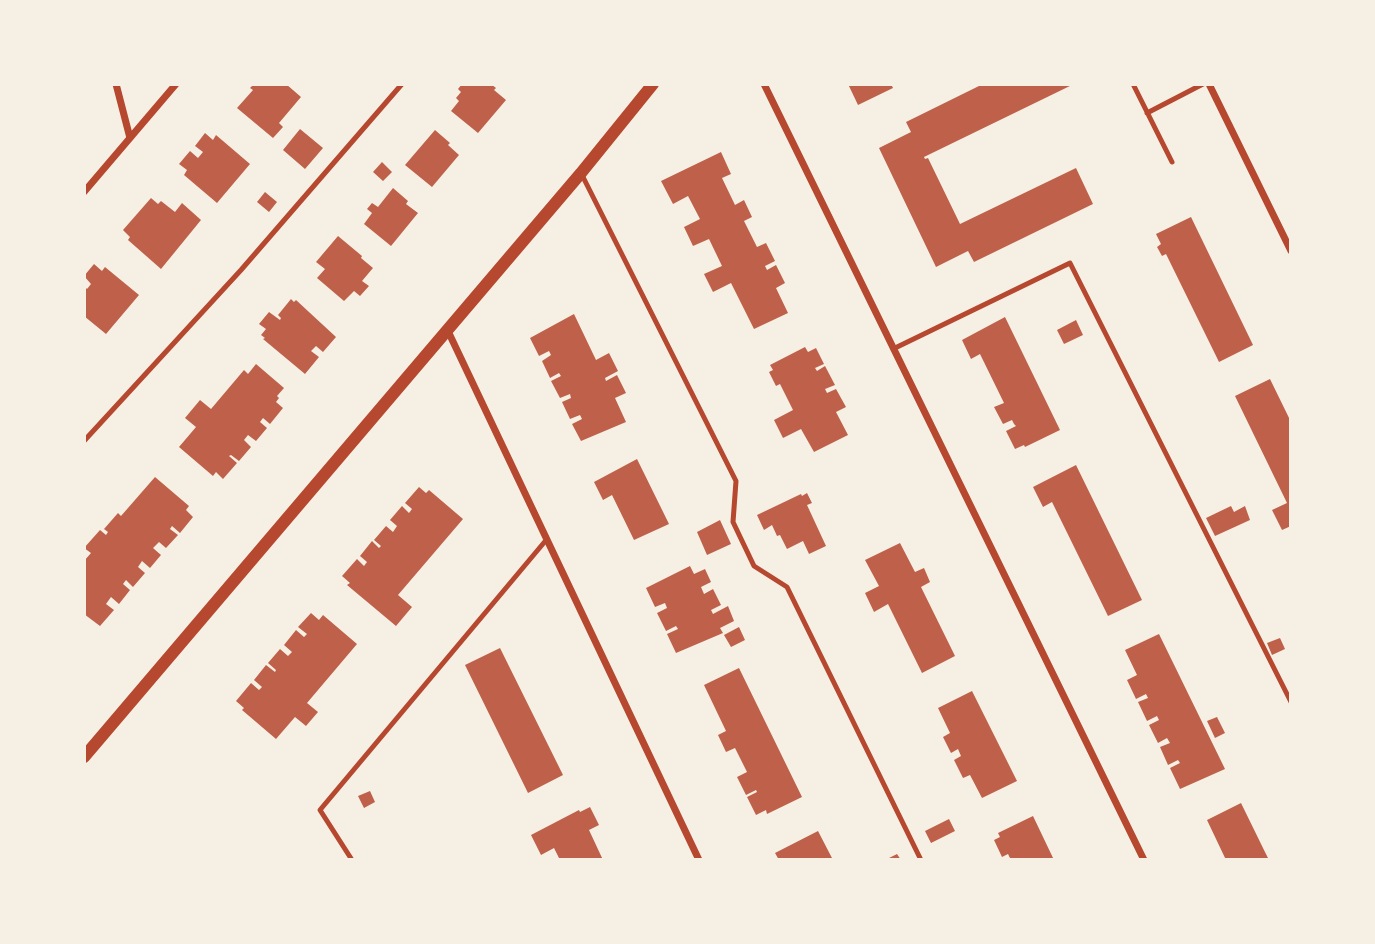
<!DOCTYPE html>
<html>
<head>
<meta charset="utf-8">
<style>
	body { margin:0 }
	#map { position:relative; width:1375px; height:944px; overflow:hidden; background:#f6efe4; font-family:Commissioner,sans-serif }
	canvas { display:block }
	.frame { position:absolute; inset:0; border:86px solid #f6efe4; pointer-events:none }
</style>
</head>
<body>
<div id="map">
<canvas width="1375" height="944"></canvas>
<div class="frame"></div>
</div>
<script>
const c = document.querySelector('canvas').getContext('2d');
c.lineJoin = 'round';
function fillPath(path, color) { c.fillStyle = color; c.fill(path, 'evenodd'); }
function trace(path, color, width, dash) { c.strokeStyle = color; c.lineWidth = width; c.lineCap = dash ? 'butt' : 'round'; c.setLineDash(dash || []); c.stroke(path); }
const building = new Path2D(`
	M254,84H286L301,97L279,123L283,127L273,138L237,108L253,90L250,88Z
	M462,84H491L496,88L494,90L506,100L478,133L451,111L459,101L456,98L461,92L458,89Z
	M848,84H891L893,88L858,105Z
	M983,84H1074L924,157L925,159L928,158L960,224L1076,168L1093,204L974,262L968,251L936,267L879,148L911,132L906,122Z
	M300,129L323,148L305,169L283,150Z
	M435,130L450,143L448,145L459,155L432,187L405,165Z
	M205,133L213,140L216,135L250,164L217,203L184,175L187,170L179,164L190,151L198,158L203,152L195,146Z
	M721,152L731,174L722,178L735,205L744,200L752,217L744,221L757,247L766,243L775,261L765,266L767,270L776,265L785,283L776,288L788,313L754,329L731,283L713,292L704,274L722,266L709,239L693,246L684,227L700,219L688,196L673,204L661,181Z
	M382,162L392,172L383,181L373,172Z
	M393,188L408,201L406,204L418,213L391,246L364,224L372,213L367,209L372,203L378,207Z
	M265,192L277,202L269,212L257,202Z
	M151,198L158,204L161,201L175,212L182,203L201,220L161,269L128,240L130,237L123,230Z
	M1191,217L1253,345L1219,362L1166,254L1162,256L1157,247L1161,244L1156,234Z
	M338,236L362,256L361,258L373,268L362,281L369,286L360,296L354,291L344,301L317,278L325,269L316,262Z
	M94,264L102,271L105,267L139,295L106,334L84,316V286L87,289L91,284L84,276Z
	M291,299L294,302L296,300L336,337L323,352L316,346L311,351L319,357L305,374L263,339L265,338L261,335L266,329L259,324L269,312L280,320L281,318L278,315Z
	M574,314L596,360L609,353L618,371L605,378L606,381L617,375L626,393L615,398L626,422L581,441L572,424L582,419L580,415L570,419L562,402L571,398L570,394L560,398L551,381L561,376L559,373L550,378L542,361L551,355L549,351L539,356L530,338Z
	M1005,317L1060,430L1025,447L1024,445L1015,449L1006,431L1016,426L1014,424L1012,420L1003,424L994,407L1004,403L980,354L971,359L962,340Z
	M1076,320L1083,335L1064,344L1057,330Z
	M805,347L808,352L816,348L824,364L815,368L817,371L825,366L835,385L825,389L827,393L836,389L846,407L836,412L848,435L814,452L801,429L783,438L774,420L793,410L780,384L776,386L769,372L773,370L770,365Z
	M256,364L284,388L277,396L279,398L276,402L283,408L270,424L263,418L260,422L267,428L256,441L248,435L244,440L251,447L239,461L231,455L229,456L237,463L223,479L216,472L213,476L179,447L196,427L185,418L200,400L211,409L244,370L248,374Z
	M1270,379L1291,422V526L1282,530L1272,510L1287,503L1235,396Z
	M637,459L669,524L634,540L612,495L603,500L594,482Z
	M1076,465L1142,600L1108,616L1052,502L1043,507L1033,487Z
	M155,477L189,506L186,510L193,517L180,533L172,526L170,529L178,535L166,548L159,542L153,548L161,555L150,568L142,561L138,567L145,573L133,587L126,580L123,584L130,590L119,604L111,597L106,604L114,610L100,626L84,614V561L91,553L84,548L100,530L106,535L108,532L104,529L118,513L121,516Z
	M419,487L426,493L429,490L463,519L398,595L412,607L396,626L347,585L350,583L342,576L357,559L364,566L367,562L360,556L372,541L379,548L381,546L374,540L386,526L393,532L397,526L390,520L402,506L409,513L412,509L405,503Z
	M807,493L812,503L807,505L826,546L809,554L803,541L787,549L780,535L777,536L772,525L764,530L757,515L801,494L802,496Z
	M1231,506L1234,512L1245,506L1250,520L1215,536L1206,518Z
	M720,520L731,544L707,555L697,532Z
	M900,543L915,572L924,568L930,582L921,587L955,656L922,673L888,604L874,612L865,593L879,586L865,560Z
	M690,566L694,574L705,569L711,582L701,587L704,594L713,589L721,605L711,610L713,614L728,606L734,621L720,628L723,633L676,653L667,634L678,629L676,626L666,631L657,613L667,608L665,603L655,607L646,588Z
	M311,613L319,620L323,615L357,644L307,703L318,712L306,726L295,717L276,739L242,710L244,708L236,701L251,683L259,690L262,687L254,680L266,665L275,672L276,670L268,663L280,649L288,656L292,652L284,645L296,630L304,637L307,634L298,627Z
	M739,627L745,640L731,647L724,635Z
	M1159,634L1225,769L1180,789L1170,768L1180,763L1178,760L1168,765L1160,747L1170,743L1167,738L1158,743L1149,725L1159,720L1157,716L1147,721L1138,702L1148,698L1146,694L1136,699L1127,680L1137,675L1125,650Z
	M1280,638L1285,649L1272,655L1267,643Z
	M500,648L563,775L528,793L465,665Z
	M739,668L802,797L767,814L766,810L756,815L747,797L757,792L756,790L746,795L737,777L747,772L735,748L726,752L718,735L726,731L704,685Z
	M972,691L1017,781L982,798L970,775L963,778L954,760L961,756L958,749L951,753L943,737L950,733L938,708Z
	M1217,717L1225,733L1215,738L1207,721Z
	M370,791L375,802L364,808L358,796Z
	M1241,803L1263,848L1269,860H1226L1207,820Z
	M590,807L599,825L589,830L603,860H560L554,848L541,855L531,835L579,810L580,812Z
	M1033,816L1054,860H1011L1008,854L1002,857L994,840L1000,837L998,833Z
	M949,819L955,831L931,843L925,831Z
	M818,831L833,860H779L775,853Z
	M897,854L901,860H885Z`);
const service = new Path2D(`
	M1133,84L1172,162
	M1147,113L1203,84
	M581,173L736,481L733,522L754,566L787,587L921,860
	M893,349L1070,263L1291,702
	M84,441L241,270L402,84
	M352,860L320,810L547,539`);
const minor = new Path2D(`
	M116,84L130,138
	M764,84L1144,860
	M1209,84L1291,251
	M84,192L176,84
	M447,329L699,860`);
const tertiary = new Path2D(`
	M84,757L581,173L653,84`);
fillPath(building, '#bf614a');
trace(service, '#b5482f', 5);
trace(minor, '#b5482f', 7);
trace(tertiary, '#b5482f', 12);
</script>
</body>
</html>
